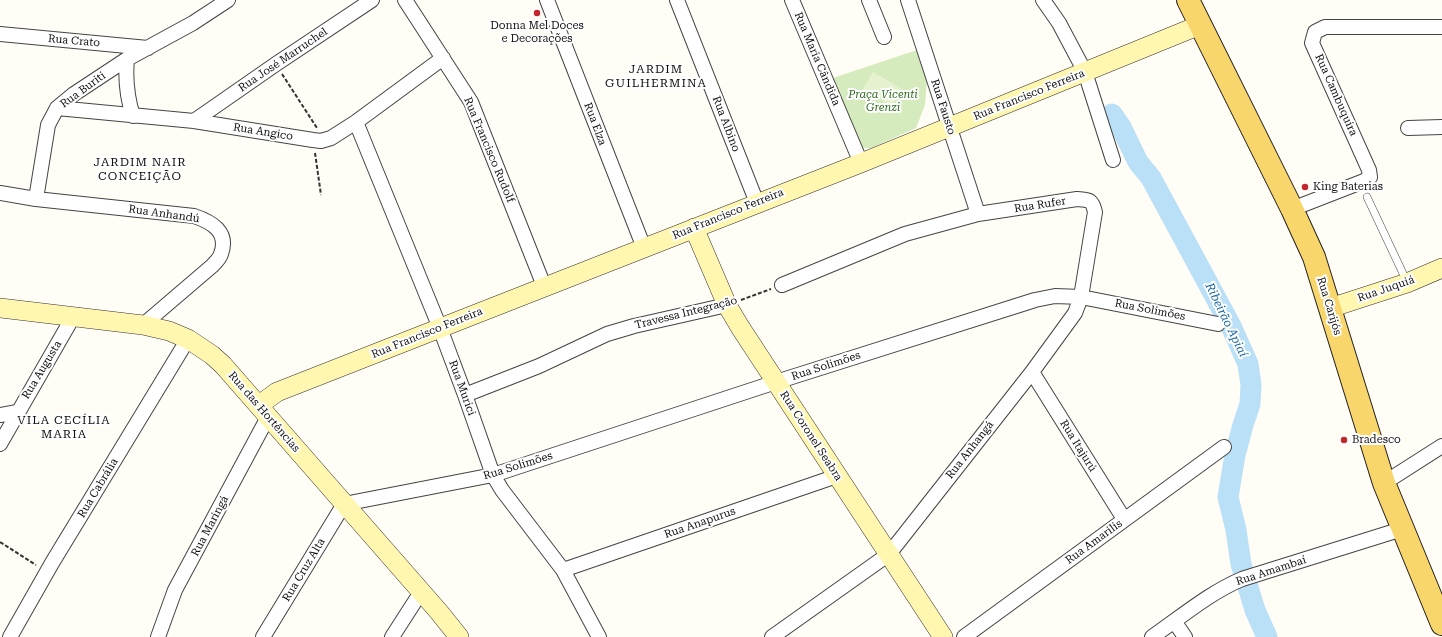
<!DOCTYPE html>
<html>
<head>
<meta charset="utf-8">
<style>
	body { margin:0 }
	canvas { display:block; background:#fffdf5 }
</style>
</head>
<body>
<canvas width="1442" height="637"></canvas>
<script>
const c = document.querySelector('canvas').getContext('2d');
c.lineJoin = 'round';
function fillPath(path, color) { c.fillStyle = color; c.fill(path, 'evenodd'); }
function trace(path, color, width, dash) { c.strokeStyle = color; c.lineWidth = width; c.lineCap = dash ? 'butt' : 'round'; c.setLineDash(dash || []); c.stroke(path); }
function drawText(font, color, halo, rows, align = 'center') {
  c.font = font + ' "Roboto Serif",serif'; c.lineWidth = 4; c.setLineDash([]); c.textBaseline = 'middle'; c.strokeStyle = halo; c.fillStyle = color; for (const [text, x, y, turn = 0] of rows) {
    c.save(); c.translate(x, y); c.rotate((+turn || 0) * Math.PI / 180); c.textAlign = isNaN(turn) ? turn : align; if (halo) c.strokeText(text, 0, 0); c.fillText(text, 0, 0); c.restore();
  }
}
const green = new Path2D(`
	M917,50L927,80L925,105L916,128L871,148H862L830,79Z`);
const pitch = new Path2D(`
	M873,72L902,89L892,106L863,89Z`);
const river = new Path2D(`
	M1112,114L1121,127L1138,162L1151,178L1231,326L1248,364L1251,385L1250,404L1243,425L1235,455L1228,497L1236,530L1241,564L1255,610L1267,637`);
const path = new Path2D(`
	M282,74L317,128
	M315,153L321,195
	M741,300L771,289
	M0,542L36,565`);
const lane = new Path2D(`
	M1367,197L1407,282`);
const street = new Path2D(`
	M405,0L471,102L544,286
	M547,0L644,248
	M677,0L757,203
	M792,0L861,163
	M869,0L884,37
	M908,0L978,214
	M1043,0L1059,23L1085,72L1113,160
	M0,34L148,48
	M127,59C125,80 127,97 133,116
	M57,108L194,121L313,140L321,141L331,138L356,122L443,58
	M194,121L276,64L372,0
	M356,122L440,328L465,395L493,475L502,490L563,570L599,637
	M1408,128L1442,127
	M0,193L36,199L194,216C212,222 229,232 221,254C220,258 215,263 212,266L143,325
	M36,199L48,125L57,108L74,94L127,59L193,23L228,0
	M1292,209L1364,181L1370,177L1369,170L1312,43L1315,32L1325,27H1442
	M1032,372L1124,519
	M465,395L539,366L607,334L634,326L727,305
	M0,415L17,412
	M0,444L73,317
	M1384,483L1442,446
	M563,570L837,476
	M1174,621L1185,637
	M10,637L52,563L188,339
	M158,637L175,590L268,417
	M263,637L344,504L493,475L776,382L1035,300L1055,296L1081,297L1218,324
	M392,637L421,592
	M772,637L889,554L1032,372L1075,313L1081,297L1095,212C1092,199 1089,200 1077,199L978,214L905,234L782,285
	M964,637L1224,447
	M1152,637C1181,617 1209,593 1242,579L1402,529`);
const secondary = new Path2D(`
	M694,228L727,305L740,327L943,637
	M0,308L143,325L169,331L188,339L212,355L223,365L439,612L459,637
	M1330,308L1407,283L1442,268
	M260,407L266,400L277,392L861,163L1200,25`);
const primary = new Path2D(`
	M1188,0L1292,209L1314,257L1384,483L1442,624`);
const markers = [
	[537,13,4,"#c4262e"],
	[1305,187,4,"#c4262e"],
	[1344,440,4,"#c4262e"]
];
const poiNames = [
	["Donna Mel Doces",537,26,"center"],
	["e Decorações",537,39,"center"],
	["King Baterias",1313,187],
	["Bradesco",1352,440]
];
const streetNames = [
	["Rua Crato",74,41,5],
	["Rua Maria Cândida",817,59,67],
	["Rua José Marruchel",283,60,-34],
	["Rua Buriti",83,90,-36],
	["Rua Francisco Ferreira",1029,95,-22],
	["Rua Cambuquira",1336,95,66],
	["Rua Fausto",943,107,72],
	["Rua Elza",595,124,69],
	["Rua Albino",726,124,69],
	["Rua Angico",263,132,9],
	["Rua Francisco Rudolf",489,150,67],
	["Rua Rufer",1040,205,-9],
	["Rua Anhandú",164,214,8],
	["Rua Francisco Ferreira",728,214,-22],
	["Rua Juquiá",1386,289,-19],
	["Rua Carijós",1329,306,73],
	["Rua Solimões",1150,310,11],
	["Travessa Integração",686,313,-14],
	["Rua Francisco Ferreira",427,333,-22],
	["Rua Solimões",826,366,-18],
	["Rua Augusta",42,370,-59],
	["Rua Murici",462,388,70],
	["Rua das Hortências",264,412,49],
	["Rua Coronel Seabra",811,436,57],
	["Rua Itajurú",1078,446,58],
	["Rua Anhangá",970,450,-52],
	["Rua Solimões",518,466,-17],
	["Rua Cabrália",98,488,-59],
	["Rua Anapurus",700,523,-19],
	["Rua Maringá",210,526,-62],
	["Rua Amarilis",1094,542,-36],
	["Rua Cruz Alta",304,570,-59],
	["Rua Amambaí",1271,571,-18]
];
const parkNames = [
	["Praça Vicenti",883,95],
	["Grenzi",883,108]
];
const neighbourhoodNames = [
	["JARDIM",656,69],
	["GUILHERMINA",656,83],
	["JARDIM NAIR",140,162],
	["CONCEIÇÃO",140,176],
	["VILA CECÍLIA",64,420],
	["MARIA",64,434]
];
const waterNames = [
	["Ribeirão Apiaí",1226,320,64]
];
fillPath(green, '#d5ebbd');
fillPath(pitch, '#e6f2cf');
trace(river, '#b9e0f7', 21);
trace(lane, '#444', 8);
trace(street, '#444', 16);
trace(secondary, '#333', 20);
trace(primary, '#222', 24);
trace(path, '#333', 2, [4, 2]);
trace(lane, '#fff', 7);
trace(street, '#fff', 14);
trace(secondary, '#fff6b0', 19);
trace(primary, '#f9d66b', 22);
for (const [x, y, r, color] of markers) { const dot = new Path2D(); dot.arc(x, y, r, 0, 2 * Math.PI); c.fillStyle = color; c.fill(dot); trace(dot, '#fff', 1.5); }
drawText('11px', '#111', '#fff', poiNames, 'left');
drawText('11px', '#111', '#fff', streetNames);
drawText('italic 11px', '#2f6b1f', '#fff', parkNames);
c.letterSpacing = '1px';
drawText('12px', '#111', '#fff', neighbourhoodNames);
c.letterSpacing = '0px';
drawText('italic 12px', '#1768a6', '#fff', waterNames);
</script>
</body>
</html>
